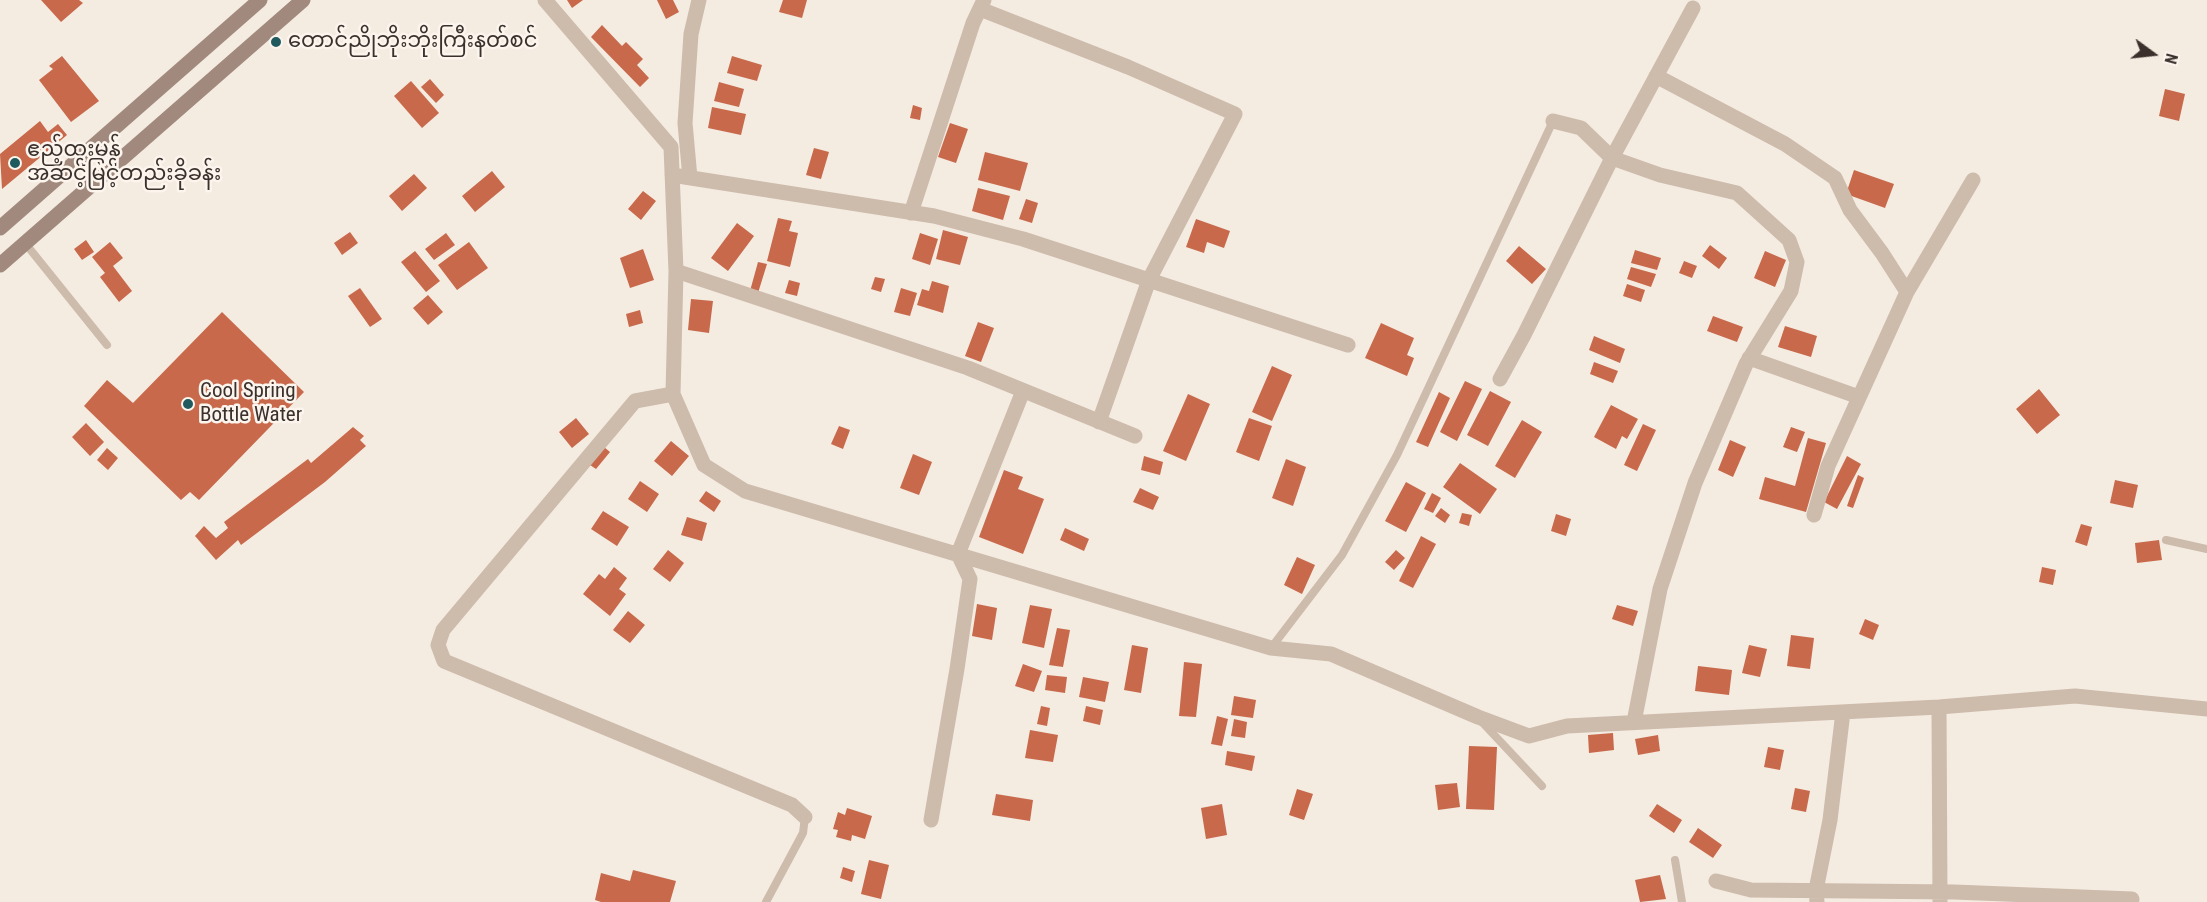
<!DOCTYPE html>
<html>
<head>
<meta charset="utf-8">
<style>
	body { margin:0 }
	#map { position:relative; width:2207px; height:902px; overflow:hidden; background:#f4ebe1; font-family:"Roboto Condensed",sans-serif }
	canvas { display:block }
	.north { position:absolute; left:2123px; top:24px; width:60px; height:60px; -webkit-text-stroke:4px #fbf5ee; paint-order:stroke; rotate:105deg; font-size:16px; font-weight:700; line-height:24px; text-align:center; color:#3b302b }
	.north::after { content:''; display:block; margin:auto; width:21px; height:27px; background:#3b302b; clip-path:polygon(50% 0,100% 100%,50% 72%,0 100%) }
</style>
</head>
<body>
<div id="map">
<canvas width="2207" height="902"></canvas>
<div class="north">N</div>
</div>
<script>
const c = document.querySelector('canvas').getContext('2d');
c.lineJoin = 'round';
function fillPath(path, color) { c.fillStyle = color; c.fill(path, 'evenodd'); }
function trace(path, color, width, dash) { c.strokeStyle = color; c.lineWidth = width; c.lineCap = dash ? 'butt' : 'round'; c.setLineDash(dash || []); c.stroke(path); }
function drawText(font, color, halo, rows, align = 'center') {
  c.font = font + ' "Roboto Condensed","Noto Sans Myanmar",sans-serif'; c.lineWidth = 5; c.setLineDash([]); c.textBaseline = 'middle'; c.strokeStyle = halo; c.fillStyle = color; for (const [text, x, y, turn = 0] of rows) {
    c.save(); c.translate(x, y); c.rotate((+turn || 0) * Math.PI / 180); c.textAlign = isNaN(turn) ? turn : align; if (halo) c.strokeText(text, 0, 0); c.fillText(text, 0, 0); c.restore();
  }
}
const building = new Path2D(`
	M41,0H79L83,3L61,22Z
	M567,0H583L572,8Z
	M657,0H673L679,12L666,19Z
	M783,0H807L802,18L779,12Z
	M602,25L622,46L626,42L643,59L637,65L649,78L640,87L591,37Z
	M62,56L99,101L71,122L39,80L53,69L49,66Z
	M732,56L762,65L757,81L727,73Z
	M430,79L444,95L436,103L421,87Z
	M411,81L439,113L422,128L394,96Z
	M719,82L744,89L739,107L714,101Z
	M2165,89L2185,94L2179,121L2159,116Z
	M913,105L922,108L920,120L910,118Z
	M712,107L746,114L741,135L708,128Z
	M40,121L48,132L58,124L67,135L2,189L0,154Z
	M950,123L968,129L956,163L938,157Z
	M814,148L829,152L821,179L806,175Z
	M985,152L1028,163L1020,191L978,180Z
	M1854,170L1894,184L1885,208L1846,194Z
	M492,171L505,187L475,212L462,196Z
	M414,174L427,188L402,211L389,196Z
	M978,188L1010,196L1003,220L972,211Z
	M643,191L656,201L641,220L628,209Z
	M1026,199L1038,203L1032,223L1019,219Z
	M778,218L792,221L789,231L798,233L790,267L767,261Z
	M1196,219L1230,231L1224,248L1207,242L1204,253L1186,247Z
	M737,223L754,236L728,271L711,258Z
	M943,230L968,237L960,265L936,259Z
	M350,232L358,243L342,255L334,243Z
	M446,233L455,245L434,260L425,249Z
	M920,233L938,239L930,265L912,259Z
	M86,240L94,252L82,260L74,249Z
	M110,242L123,258L113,266L132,291L119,302L100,277L105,273L92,257Z
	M469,242L488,268L457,290L438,265Z
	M1710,245L1727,258L1719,269L1702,256Z
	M1519,246L1546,269L1532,284L1506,261Z
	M643,249L654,280L630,288L620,258Z
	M1635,250L1661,258L1657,270L1631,263Z
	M415,251L440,281L426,292L401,262Z
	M1765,251L1786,260L1775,287L1754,278Z
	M1684,261L1697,266L1692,278L1679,273Z
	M758,262L767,264L758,293L750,291Z
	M1631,267L1656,274L1651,287L1627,279Z
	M875,277L885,279L881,292L871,289Z
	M789,280L800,283L797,296L785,293Z
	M932,281L949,286L943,313L917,305L922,289L929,291Z
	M1627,284L1645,290L1641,302L1623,296Z
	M360,288L382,319L370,327L348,296Z
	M901,288L917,293L910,316L894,312Z
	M428,295L443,312L428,325L413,308Z
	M691,299L713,301L709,333L688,330Z
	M640,310L643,323L629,327L626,314Z
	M222,312L304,392L199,500L190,492L181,500L84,406L107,380L133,403Z
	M1713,316L1743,327L1737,342L1707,331Z
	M978,322L994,328L981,362L965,356Z
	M1381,323L1414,338L1407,355L1414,358L1407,376L1365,358Z
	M1785,326L1817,336L1811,357L1778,347Z
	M1594,336L1625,349L1620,363L1589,350Z
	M1594,362L1618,371L1613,383L1590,374Z
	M1272,366L1292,375L1272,421L1252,412Z
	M1465,381L1482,389L1457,441L1440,432Z
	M2039,389L2060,415L2037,434L2016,409Z
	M1490,391L1511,402L1488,446L1467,435Z
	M1439,392L1450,398L1428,447L1416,442Z
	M1188,394L1210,404L1186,461L1163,451Z
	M1611,405L1638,419L1627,439L1622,436L1616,449L1594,437Z
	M576,418L589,434L572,448L559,432Z
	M1249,418L1272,426L1259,461L1236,452Z
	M1522,420L1542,432L1515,478L1495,466Z
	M86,423L104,442L90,456L72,437Z
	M1643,424L1656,430L1637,471L1624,465Z
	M839,426L850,430L843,449L831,444Z
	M353,427L364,436L360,440L366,446L325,482L241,545L238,540L216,560L195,536L204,526L216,538L228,528L224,522L308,459L311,463Z
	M1791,427L1805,432L1797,452L1783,447Z
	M1808,438L1826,443L1806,512L1759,499L1765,477L1795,486Z
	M1730,440L1746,447L1733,477L1718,470Z
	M671,441L689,456L672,476L654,461Z
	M604,447L610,452L596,469L590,465Z
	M107,448L118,458L108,470L97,460Z
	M913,454L932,462L919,495L900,488Z
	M1144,456L1163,462L1160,475L1141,470Z
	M1847,456L1861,464L1837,509L1824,502Z
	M1286,459L1306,467L1293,506L1272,498Z
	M1460,463L1497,489L1480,514L1443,487Z
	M1004,470L1023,477L1018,489L1044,499L1023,554L979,537Z
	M1858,475L1864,478L1853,508L1847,506Z
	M2115,480L2138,485L2133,508L2110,503Z
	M640,481L659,494L647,512L628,499Z
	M1406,482L1426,493L1406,532L1385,521Z
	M1140,488L1159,497L1153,510L1133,502Z
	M706,491L721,501L714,512L699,501Z
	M1432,493L1441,498L1433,513L1424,509Z
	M1441,508L1450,515L1445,523L1435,516Z
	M603,511L629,527L617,546L591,529Z
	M1462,513L1472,515L1469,526L1459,523Z
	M1556,514L1571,519L1566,536L1551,531Z
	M687,517L707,523L702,541L681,535Z
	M2081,524L2092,527L2087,546L2075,542Z
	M1065,528L1089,539L1084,551L1060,540Z
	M1421,536L1436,544L1413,588L1399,581Z
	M2159,540L2162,560L2137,563L2135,543Z
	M668,550L684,563L670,582L653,569Z
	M1396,550L1405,558L1394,570L1385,562Z
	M1297,557L1315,565L1302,594L1284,585Z
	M614,567L627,578L619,589L626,594L610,616L583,594L599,574L605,579Z
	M2042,567L2056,570L2053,585L2039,582Z
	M977,604L997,608L992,640L972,636Z
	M1030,605L1052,609L1044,648L1022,643Z
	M1617,605L1638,611L1633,626L1612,619Z
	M628,611L645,625L630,643L613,630Z
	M1865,619L1879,625L1873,640L1859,634Z
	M1057,628L1070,630L1063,667L1049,665Z
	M1791,635L1814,638L1810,669L1787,666Z
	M1132,645L1148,648L1141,693L1124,690Z
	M1749,645L1767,649L1760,677L1742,673Z
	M1184,662L1202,664L1196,717L1179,716Z
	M1023,664L1042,671L1034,692L1015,686Z
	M1698,666L1732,670L1729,695L1695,691Z
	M1047,675L1067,677L1065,693L1045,690Z
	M1083,677L1109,682L1105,702L1079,697Z
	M1234,696L1256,700L1253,718L1231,715Z
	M1041,706L1050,708L1047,726L1037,724Z
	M1086,706L1103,710L1100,725L1083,721Z
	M1217,716L1228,719L1222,746L1211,744Z
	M1234,719L1247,722L1245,738L1231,736Z
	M1030,730L1058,735L1053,762L1025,758Z
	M1613,733L1614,750L1589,753L1588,735Z
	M1658,735L1660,751L1638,755L1635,739Z
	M1469,746L1497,747L1494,810L1466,809Z
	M1768,747L1784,750L1780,770L1764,767Z
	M1227,751L1255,756L1252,771L1225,765Z
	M1457,783L1460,807L1438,810L1435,785Z
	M1795,788L1810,791L1806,812L1791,809Z
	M1297,789L1313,794L1304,820L1289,815Z
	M996,794L1033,800L1030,821L992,815Z
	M1222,804L1227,835L1206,839L1201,808Z
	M1657,804L1682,820L1674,833L1649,816Z
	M847,808L872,816L865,839L852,835L851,841L836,837L838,830L833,829L838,812L845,815Z
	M1698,828L1722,845L1713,858L1689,842Z
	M869,860L889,865L881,899L861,894Z
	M843,867L855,871L852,882L840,878Z
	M633,870L676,881L670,902H601L595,900L601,873L630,881Z
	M1660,875L1666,899L1640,902L1635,880Z`);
const lane = new Path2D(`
	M25,243L107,345
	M2166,540L2207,549
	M1271,648L1342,555L1397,455L1553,121
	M1482,722L1542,786
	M1675,860L1682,902
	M766,902L803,833L805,817`);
const street = new Path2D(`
	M545,0L671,147L676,271L673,394L704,465L745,491L1271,648L1331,654L1478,717L1529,736L1567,726L1939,707L2075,696L2207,709
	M980,9L1128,67L1235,114L1149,280L1099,422
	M1656,76L1785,144L1835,178L1850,210L1882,253L1907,292
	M1553,121L1581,128L1612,158L1660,175L1737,193L1789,240L1797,262L1791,291L1746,364L1695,483L1660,589L1634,722
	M672,175L934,216L1023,239L1348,345
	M690,178L685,123L691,34L699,0
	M911,213L973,23L984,0
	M676,271L968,368L1135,436
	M1749,358L1859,397
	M1500,379L1524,335L1612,158L1693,8
	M673,394L635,401L443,630L438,645L444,661L792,805L805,817
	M1814,515L1828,466L1907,292L1973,180
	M1939,707L1940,902
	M931,820L957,669L970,579L958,554L1023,391
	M1716,881L1751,890L1954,892L2132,899
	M1817,902L1816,890L1830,820L1843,712`);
const secondary = new Path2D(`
	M0,228L260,0
	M0,265L303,0`);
const markers = [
	[276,42,6,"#1f5a5e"],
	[15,163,6,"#1f5a5e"],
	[188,404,6,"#1f5a5e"]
];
const poiNames = [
	["တောင်ညိုဘိုးဘိုးကြီးနတ်စင်",288,42],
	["ဧည့်ထူးမွန်",27,151],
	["အဆင့်မြင့်တည်းခိုခန်း",27,175],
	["Cool Spring",200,392],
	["Bottle Water",200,416]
];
fillPath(building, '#c8694b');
trace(lane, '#cdbbac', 8);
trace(street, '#cdbbac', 15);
trace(secondary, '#a18a7d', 15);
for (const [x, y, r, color] of markers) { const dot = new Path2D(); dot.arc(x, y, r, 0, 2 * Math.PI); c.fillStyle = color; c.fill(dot); trace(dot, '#fbf5ee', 2); }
drawText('21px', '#3b302b', '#fbf5ee', poiNames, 'left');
</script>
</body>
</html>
